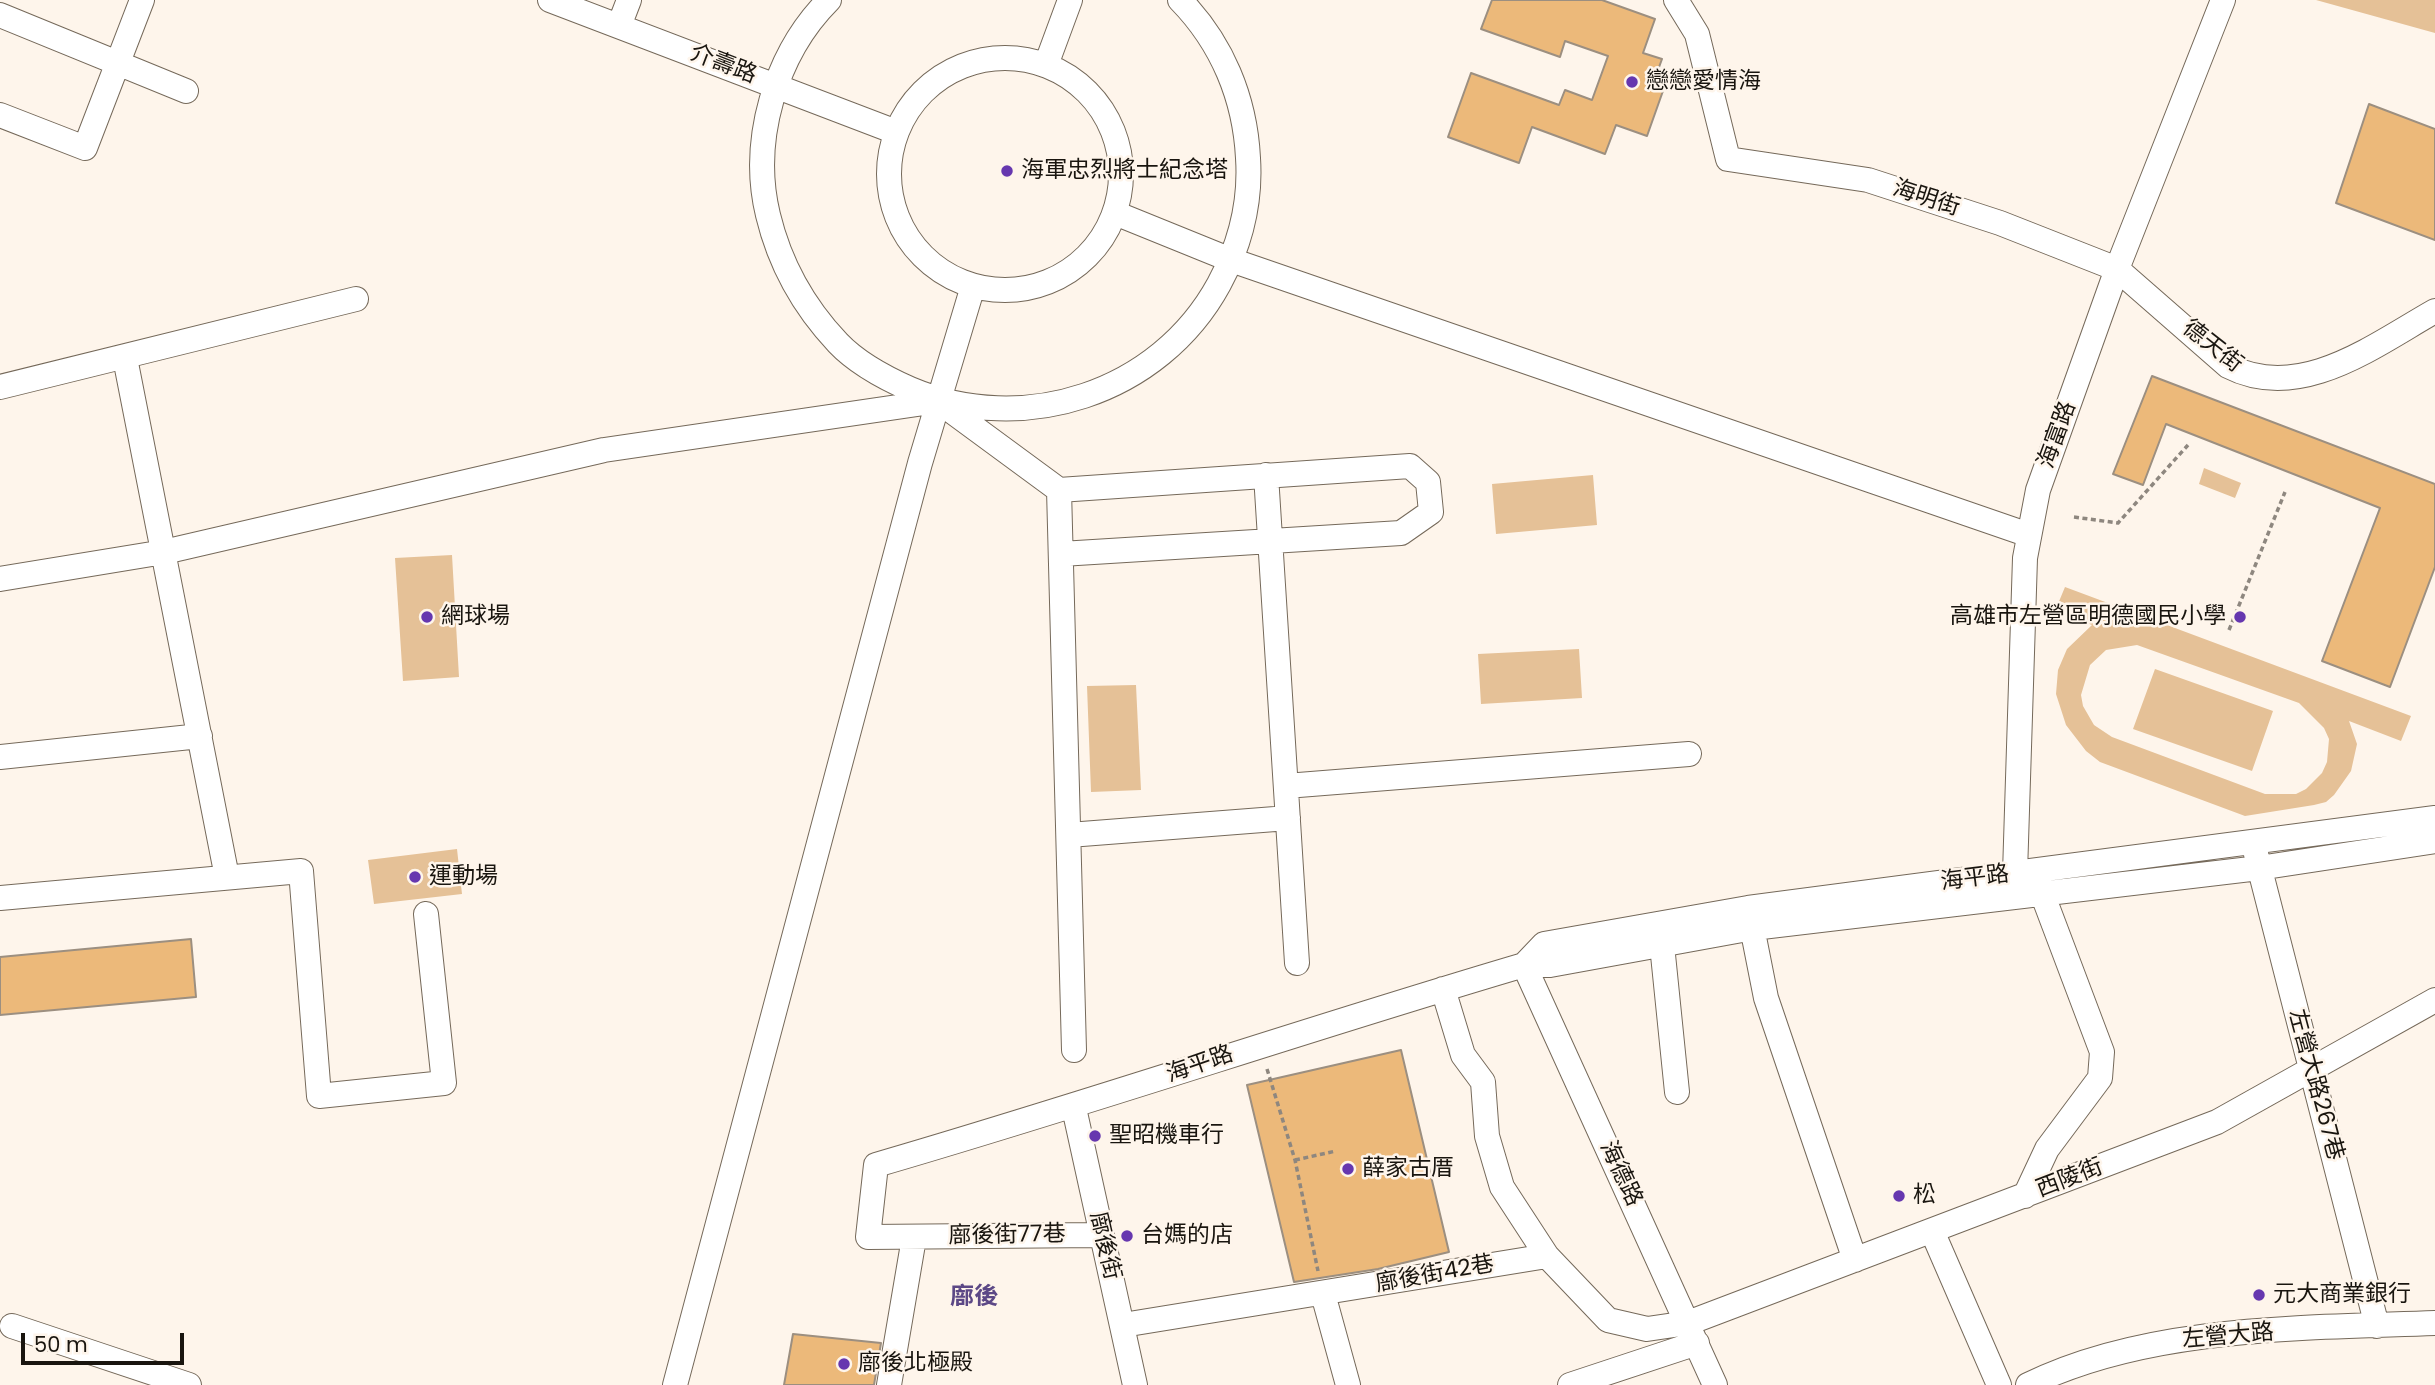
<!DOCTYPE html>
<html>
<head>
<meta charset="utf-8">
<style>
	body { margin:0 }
	#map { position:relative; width:2435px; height:1385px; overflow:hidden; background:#fef5eb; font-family:Poppins,sans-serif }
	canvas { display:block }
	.scale { position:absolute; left:21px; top:1333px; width:163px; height:32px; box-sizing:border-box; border:4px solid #19150f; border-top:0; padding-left:9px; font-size:21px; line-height:24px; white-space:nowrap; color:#19150f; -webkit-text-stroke:5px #fef5eb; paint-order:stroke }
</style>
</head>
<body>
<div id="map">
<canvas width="2435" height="1385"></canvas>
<div class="scale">50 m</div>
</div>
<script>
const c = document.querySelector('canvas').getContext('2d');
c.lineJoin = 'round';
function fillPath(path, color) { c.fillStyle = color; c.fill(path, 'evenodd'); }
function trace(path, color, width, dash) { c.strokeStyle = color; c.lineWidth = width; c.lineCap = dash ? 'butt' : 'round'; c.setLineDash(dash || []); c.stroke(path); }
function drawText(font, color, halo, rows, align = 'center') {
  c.font = font + ' Poppins,"Noto Sans TC",sans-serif'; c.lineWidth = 5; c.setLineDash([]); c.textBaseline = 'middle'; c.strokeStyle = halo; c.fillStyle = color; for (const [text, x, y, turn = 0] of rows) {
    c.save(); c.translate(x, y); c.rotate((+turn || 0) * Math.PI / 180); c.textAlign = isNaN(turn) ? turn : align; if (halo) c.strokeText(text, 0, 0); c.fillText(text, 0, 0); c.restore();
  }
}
const green = new Path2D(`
	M2316,0H2435V33Z
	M2204,468L2241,483L2235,498L2199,484Z
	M1593,475L1597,525L1496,534L1492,484Z
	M452,555L459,677L403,681L395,558Z
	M2065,587L2411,716L2401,741L2349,721L2357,744L2351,771L2334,795L2326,802L2314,805L2245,816L2100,762L2086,751L2066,725L2056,694L2058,670L2067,649L2092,625L2055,611ZM2137,645L2299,703L2324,728L2329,739L2327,762L2322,773L2306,789L2296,794H2265L2112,737L2094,725L2083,706L2081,695L2090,665L2106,650Z
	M1579,649L1582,698L1481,704L1478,654Z
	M2155,669L2273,711L2252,771L2133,729Z
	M1136,685L1141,790L1091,792L1087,686Z
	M457,849L462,894L374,904L368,860Z`);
const building = new Path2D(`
	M1492,0H1602L1655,19L1643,53L1662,59L1658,70L1669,74L1647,136L1616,125L1605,154L1532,127L1519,163L1448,137L1471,73L1559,105L1565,90L1592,100L1608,56L1565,41L1560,57L1481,29Z
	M2369,104L2435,129V240L2336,203Z
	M2152,376L2435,484V567L2390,687L2322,661L2380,508L2166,424L2143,485L2113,474Z
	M191,939L196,997L0,1015V957Z
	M1401,1050L1449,1252L1378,1269L1294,1282L1247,1085Z
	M793,1334L881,1343L874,1385H784Z`);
const path = new Path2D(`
	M2074,517L2118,523L2188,445
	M2229,630L2285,492
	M1267,1069L1295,1160L1318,1271
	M1295,1160L1336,1151`);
const minor = new Path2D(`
	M550,0L896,132
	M829,0C775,54 750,141 768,215C780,265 803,306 838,343C857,363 885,378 910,389C1023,437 1159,394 1219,284C1240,245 1251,203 1248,158C1245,98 1222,43 1180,0
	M1676,0L1697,34L1728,159L1868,180L2000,223L2117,269L2228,366C2300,403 2373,346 2435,311
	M0,15L186,91
	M619,26L629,0
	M889 174a116 116 0 1 1 232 0a116 116 0 1 1-232 0Z
	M1046,65L1070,0
	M0,115L85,148L142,0
	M1115,213L1231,260L2029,535
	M125,358L227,877
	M0,387L356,299
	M1266,475L1297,963
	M1059,490L1074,1050
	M0,579L164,552L604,450L938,401L1059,490L1410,466L1428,482L1431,512L1401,533L1061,554
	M0,757L200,736
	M1286,786L1689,754
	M1069,835L1288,818
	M2256,854L2377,1326
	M2017,896L2015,873L2025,558L2038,490L2117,269L2223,0
	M0,898L301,871L319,1096L444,1083L426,914
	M1749,912L1766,998L1855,1260
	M1658,930L1662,945L1677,1092
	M1524,965L1544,944L1748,908L2435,818
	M1524,965L1715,1385
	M1443,989L1463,1055L1483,1082L1487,1136L1502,1187L1547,1256L1608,1320L1647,1329L1688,1323L2217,1122L2435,1000
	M1074,1108L1135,1385
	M2025,1196L2047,1149L2100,1078L2102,1052L2042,893L2039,878
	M1932,1231L1999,1385
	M1100,1235L868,1237L876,1165C1093,1102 1307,1029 1524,965H1550L1753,928L2259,868L2435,841
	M1323,1294L1348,1385
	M1123,1325L1547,1256
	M12,1326L189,1385
	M675,1385L920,463L973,286
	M889,1385L914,1238
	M1570,1385L1697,1343
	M2028,1385C2147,1326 2304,1328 2435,1323`);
const markers = [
	[1632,82,7,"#6637af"],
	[1007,171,7,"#6637af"],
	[427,617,7,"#6637af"],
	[2240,617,7,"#6637af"],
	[415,877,7,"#6637af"],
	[1095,1136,7,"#6637af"],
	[1348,1169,7,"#6637af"],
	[1899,1196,7,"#6637af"],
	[1127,1236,7,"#6637af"],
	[2259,1295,7,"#6637af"],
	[844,1364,7,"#6637af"]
];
const streetNames = [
	["介壽路",723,65,21],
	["海明街",1926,199,18],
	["德天街",2212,347,38],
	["海富路",2058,435,-70],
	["海平路",1975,879,-7],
	["海平路",1200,1065,-19],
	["左營大路267巷",2315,1085,75],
	["海德路",1620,1174,65],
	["西陵街",2070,1179,-21],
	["廍後街77巷",1007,1236,-1],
	["廍後街",1104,1246,77],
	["廍後街42巷",1435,1275,-10],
	["左營大路",2228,1337,-5]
];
const poiNames = [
	["戀戀愛情海",1646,82],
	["海軍忠烈將士紀念塔",1021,171],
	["網球場",441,617],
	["高雄市左營區明德國民小學",2226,617,"right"],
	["運動場",429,877],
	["聖昭機車行",1109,1136],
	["薛家古厝",1362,1169],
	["松",1913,1196],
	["台媽的店",1141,1236],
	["元大商業銀行",2273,1295],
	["廍後北極殿",858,1364]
];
const neighbourhoodNames = [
	["廍後",974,1298]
];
fillPath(green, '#e5c197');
fillPath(building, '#ecb97a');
trace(building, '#9c8f80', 2);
trace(minor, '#75695a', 26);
trace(path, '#8e877f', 3.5, [5, 3.5]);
trace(minor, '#fff', 24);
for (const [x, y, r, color] of markers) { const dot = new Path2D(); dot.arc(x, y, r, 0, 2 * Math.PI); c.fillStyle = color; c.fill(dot); trace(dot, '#fef5eb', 2.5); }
drawText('23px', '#19150f', '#fef5eb', streetNames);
drawText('23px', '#19150f', '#fef5eb', poiNames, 'left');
drawText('bold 24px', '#5c4886', '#fef5eb', neighbourhoodNames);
</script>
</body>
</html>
